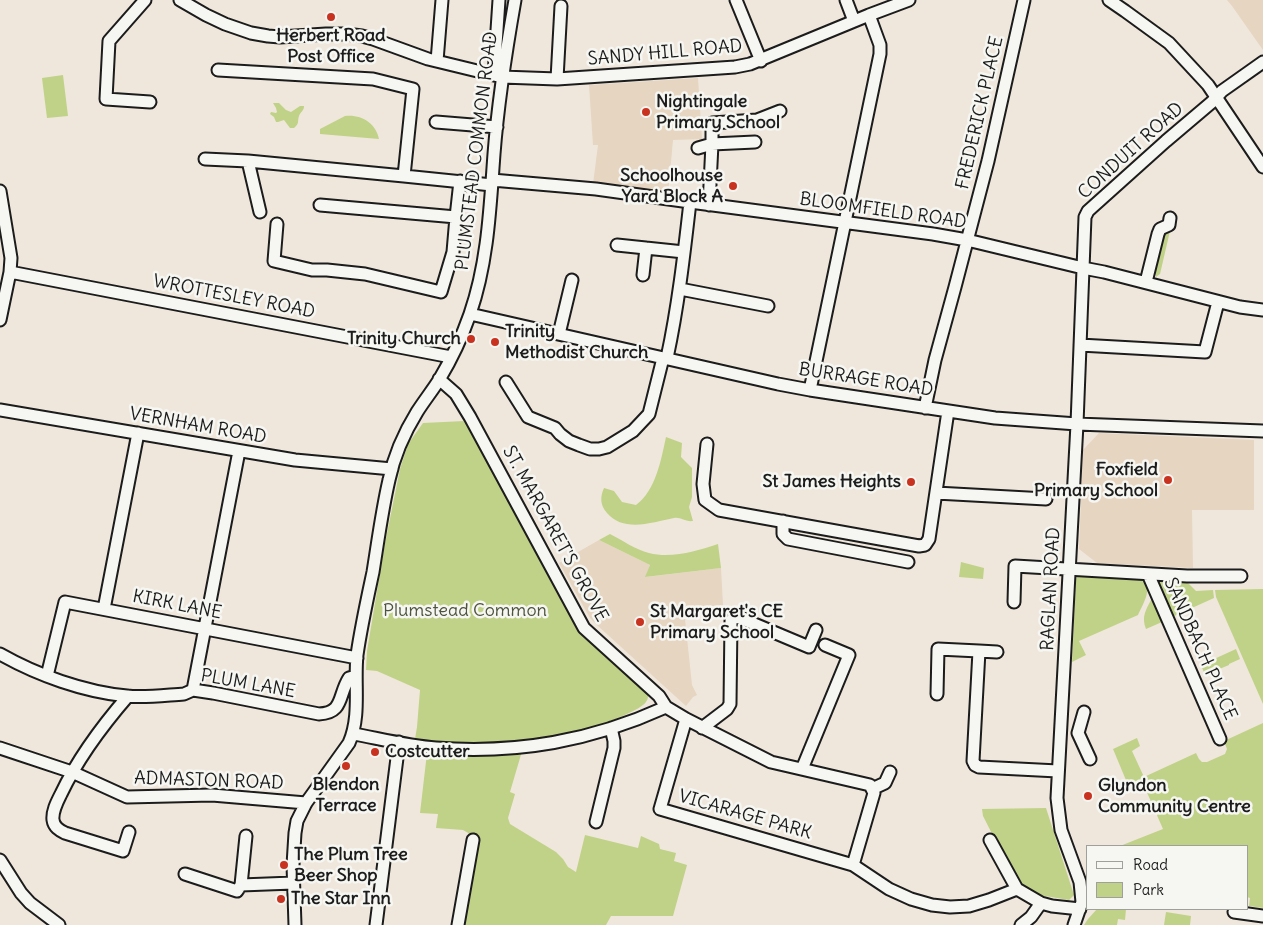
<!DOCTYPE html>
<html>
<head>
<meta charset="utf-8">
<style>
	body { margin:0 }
	#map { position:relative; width:1263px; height:925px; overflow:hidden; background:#efe7dc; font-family:Delius,sans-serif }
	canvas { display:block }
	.legend { position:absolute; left:1086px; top:845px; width:162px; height:65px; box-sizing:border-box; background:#f6f6f2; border:1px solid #9f9f9c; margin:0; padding:6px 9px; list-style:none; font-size:15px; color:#1c1c1c }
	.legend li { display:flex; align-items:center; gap:10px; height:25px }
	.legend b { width:25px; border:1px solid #9f9f9c }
</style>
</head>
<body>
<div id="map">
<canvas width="1263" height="925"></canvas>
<ul class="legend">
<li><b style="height:6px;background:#f6f6f2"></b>Road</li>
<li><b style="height:14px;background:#c0d287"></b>Park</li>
</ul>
</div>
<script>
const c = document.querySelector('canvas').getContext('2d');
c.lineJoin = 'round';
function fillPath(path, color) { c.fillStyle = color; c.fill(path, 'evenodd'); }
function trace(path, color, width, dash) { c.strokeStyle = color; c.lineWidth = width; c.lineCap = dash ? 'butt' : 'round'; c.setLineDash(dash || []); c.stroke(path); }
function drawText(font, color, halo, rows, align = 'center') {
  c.font = font + ' Delius,sans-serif'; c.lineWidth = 5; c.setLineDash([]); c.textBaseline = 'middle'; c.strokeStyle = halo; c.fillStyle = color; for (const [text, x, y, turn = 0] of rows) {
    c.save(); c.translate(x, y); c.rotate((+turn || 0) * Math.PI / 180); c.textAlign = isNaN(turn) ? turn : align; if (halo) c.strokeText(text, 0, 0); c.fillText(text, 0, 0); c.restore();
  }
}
const built = new Path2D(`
	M1227,0H1263V50L1232,6Z
	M698,78L702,139L673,140L668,195L593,184L598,145H593L589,85Z
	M1099,433L1254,440V510H1192L1193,568L1097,563L1079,549L1083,450Z
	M599,540L650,565L646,577L721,568L723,605L684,610L692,685L697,695L693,697L686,706L598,626L590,618L559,563Z`);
const green = new Path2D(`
	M63,75L68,116L47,118L42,78Z
	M273,103H279L286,110L291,112L300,106H304C304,111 301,111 299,116C297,122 300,123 294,128H290L284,120L278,122H276L274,117L270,114L271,112L276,113L277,112L276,108Z
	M345,116C361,114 376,123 379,139L320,134V129Z
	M1168,230L1170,231L1160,274L1156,277L1155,271L1153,270L1163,233Z
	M464,421L470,429L579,632L601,652L641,685C646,690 651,695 646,702C640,712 584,731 571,734C556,737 540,739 525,741L510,792L515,794L508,818L510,824L556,852L563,859L568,867L576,872L585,835L638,848L641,836L659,844L660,849L676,853L674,861L687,865L673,916H611L606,925H463L477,838L463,830L436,828L438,814L420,813L427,753L413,751L417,727L420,690L377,671L366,670L367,651L385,543L400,469L408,444L423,423Z
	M666,437L682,443L681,457L692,468V497L689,507L693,521C685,522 681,517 674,518C653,522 624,533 607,513C600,505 600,497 604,488L614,491L622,502L636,505C656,490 661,460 666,437Z
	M610,534C622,540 636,550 649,553C671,559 697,551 718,544L721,568L645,577L650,565L599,540Z
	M961,562L984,568L983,579L959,577Z
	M1081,576L1138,579C1156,584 1143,604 1138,615L1079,641L1086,655L1072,662L1076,578Z
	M1160,579H1171L1172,582L1188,583L1196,591L1213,590L1214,598L1172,617L1158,582Z
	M1263,589V704L1216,597L1215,590Z
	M1152,598L1162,622L1146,629C1141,616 1146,610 1152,598Z
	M1236,649L1240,659L1229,664V665L1205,675L1201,665Z
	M1263,723V908L1249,906L1250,898L1247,897V846H1120L1163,829L1142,781L1128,785L1113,749L1137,738L1140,746L1132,751L1144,777L1196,753L1199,759L1202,762H1207L1225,754L1227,749L1224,741Z
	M1046,808L1074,895L1069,900L1039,895L1015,879L983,816L982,809Z
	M1097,909H1126L1125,920L1118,919L1117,925H1084L1088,919Z
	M1166,912L1191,916L1190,925H1164Z`);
const minor = new Path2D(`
	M145,0L109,41L106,99L150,102
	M180,0L206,15L225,24L251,33L268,36L280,37L326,34H346L362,36L373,39L428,59L502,77L557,79L735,67L750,64L869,15L909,0
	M736,0L761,61
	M846,0L854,21
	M1109,0L1125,11L1169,43L1208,85L1263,167
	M437,61L442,0
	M218,70L373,79L413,89L404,176L492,185
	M494,75L499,0
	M557,79L561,6
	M436,122L497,127
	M755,142L712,144V123L757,120L780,111
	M698,148L712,144L709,205
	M205,159L248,161L404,176
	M248,161L260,212
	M492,180L596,189L690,202L933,234L967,240L1083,268L1104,272L1240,307L1263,310
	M0,191L11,258L10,272L0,320
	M320,205L456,217L460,181
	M277,224L274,261L312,270H327L365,274L441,292L453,252L456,217
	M617,245L684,252
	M10,272L451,357
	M643,275L646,248
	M1146,282L1158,234L1160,229L1169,225L1170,218
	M680,289L768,306
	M470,314L778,384L810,390L995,418L1077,424L1263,431
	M559,334L572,280
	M1080,345L1205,352L1218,302
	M667,358C678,307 684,255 690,202
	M439,379L456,394L470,417L584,628L659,696L666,707L686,719L771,762L870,785L874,793L853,865
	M506,382L528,417L555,428L560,434L569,441L579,445L590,449H599L607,447L633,431L649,414L663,358
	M810,390L880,54V45L869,15
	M925,408L935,360L955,287L988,161L1024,0
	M0,410L295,460L392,469
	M707,444L703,484L705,500L719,510L919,546L925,545L929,539L948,411
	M936,493L1046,499
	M783,521V534L788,539L908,562
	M1148,574L1220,739
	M1014,602L1015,566L1187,576H1241
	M104,609L138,433
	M979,651L997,652
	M0,654C37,675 84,692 127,696C144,698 167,695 184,694L193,690L213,693L319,714C344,713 338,695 349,678L356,676
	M47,676L65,602L357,658
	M193,690L239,451
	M937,694L938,649L979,651L973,761L975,765L979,767L1058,771
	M128,696C102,726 78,758 61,794C57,802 52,811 53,820C54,827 59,830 65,833L123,851L129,832
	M686,719L660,809L853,865L889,889L911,899L932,905L950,907L969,906L989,900L1017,889
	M702,728L727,709L730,704L731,621L734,617L740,618L809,647L816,630
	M1078,733L1090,759
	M1078,733L1084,712
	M354,734C381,739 409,746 436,748C518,754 591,741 666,707
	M0,748L72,772L127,797L212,795L306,803
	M802,769L849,655L825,645
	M872,789L885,783L890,772
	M596,822L614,748V741L611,728
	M990,840L1017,889L1041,903L1052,906L1080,909
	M0,860L21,893L30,903L59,925
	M185,874L237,891L241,885L293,883
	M241,885L246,836
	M1234,912L1263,916
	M295,925L293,865L295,833L297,821L306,803L349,743C361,716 354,684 357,655C361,627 367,600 373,572C378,541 382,510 389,480C394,456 404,433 417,412C424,401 432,391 439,380C451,360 462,337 470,314C488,262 490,208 494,154C498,102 506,51 515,0
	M376,925L399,742
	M458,925L473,840
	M1021,925L1031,917L1041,903
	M1074,925L1082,902L1080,882L1061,830L1057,798L1077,424L1085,217L1088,211L1166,141L1212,102L1222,91L1263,62`);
const markers = [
	[331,17,5,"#c8321e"],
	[646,112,5,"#c8321e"],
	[733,186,5,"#c8321e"],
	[471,339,5,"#c8321e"],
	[495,342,5,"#c8321e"],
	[1168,480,5,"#c8321e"],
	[911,482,5,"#c8321e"],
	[640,622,5,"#c8321e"],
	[375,752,5,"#c8321e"],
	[346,766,5,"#c8321e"],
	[1088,796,5,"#c8321e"],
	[284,865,5,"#c8321e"],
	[281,899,5,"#c8321e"]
];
const poiNames = [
	["Herbert Road",331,36,"center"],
	["Post Office",331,57,"center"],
	["Nightingale",656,102],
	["Primary School",656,123],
	["Schoolhouse",723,176,"right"],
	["Yard Block A",723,197,"right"],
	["Trinity",505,332],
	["Methodist Church",505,353],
	["Trinity Church",461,339,"right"],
	["Foxfield",1158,470,"right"],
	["Primary School",1158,491,"right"],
	["St James Heights",901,482,"right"],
	["St Margaret's CE",650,612],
	["Primary School",650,633],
	["Costcutter",385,752],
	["Blendon",346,785,"center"],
	["Terrace",346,806,"center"],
	["Glyndon",1098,786],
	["Community Centre",1098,807],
	["The Plum Tree",294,855],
	["Beer Shop",294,876],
	["The Star Inn",291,899]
];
const streetNames = [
	["SANDY HILL ROAD",665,53,-5],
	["FREDERICK PLACE",980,113,-77],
	["PLUMSTEAD COMMON ROAD",477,151,-83],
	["CONDUIT ROAD",1131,151,-42],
	["BLOOMFIELD ROAD",883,211,8],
	["WROTTESLEY ROAD",234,297,11],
	["BURRAGE ROAD",866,380,9],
	["VERNHAM ROAD",198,426,10],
	["ST. MARGARET'S GROVE",555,534,61],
	["RAGLAN ROAD",1051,589,-87],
	["KIRK LANE",177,605,11],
	["SANDBACH PLACE",1200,649,66],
	["PLUM LANE",248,684,10],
	["ADMASTON ROAD",209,781,2],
	["VICARAGE PARK",745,815,16]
];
const parkNames = [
	["Plumstead Common",465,611]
];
fillPath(built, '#e6d5c1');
fillPath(green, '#c0d287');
trace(minor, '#1c1c1c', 15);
trace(minor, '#f6f6f2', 11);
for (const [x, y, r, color] of markers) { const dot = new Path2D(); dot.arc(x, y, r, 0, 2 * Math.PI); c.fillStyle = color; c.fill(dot); trace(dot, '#f6f6f2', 2); }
drawText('bold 18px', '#1c1c1c', '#f6f6f2', poiNames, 'left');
drawText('18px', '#1c1c1c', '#f6f6f2', streetNames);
drawText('18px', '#4d533c', '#f6f6f2', parkNames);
</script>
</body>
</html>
